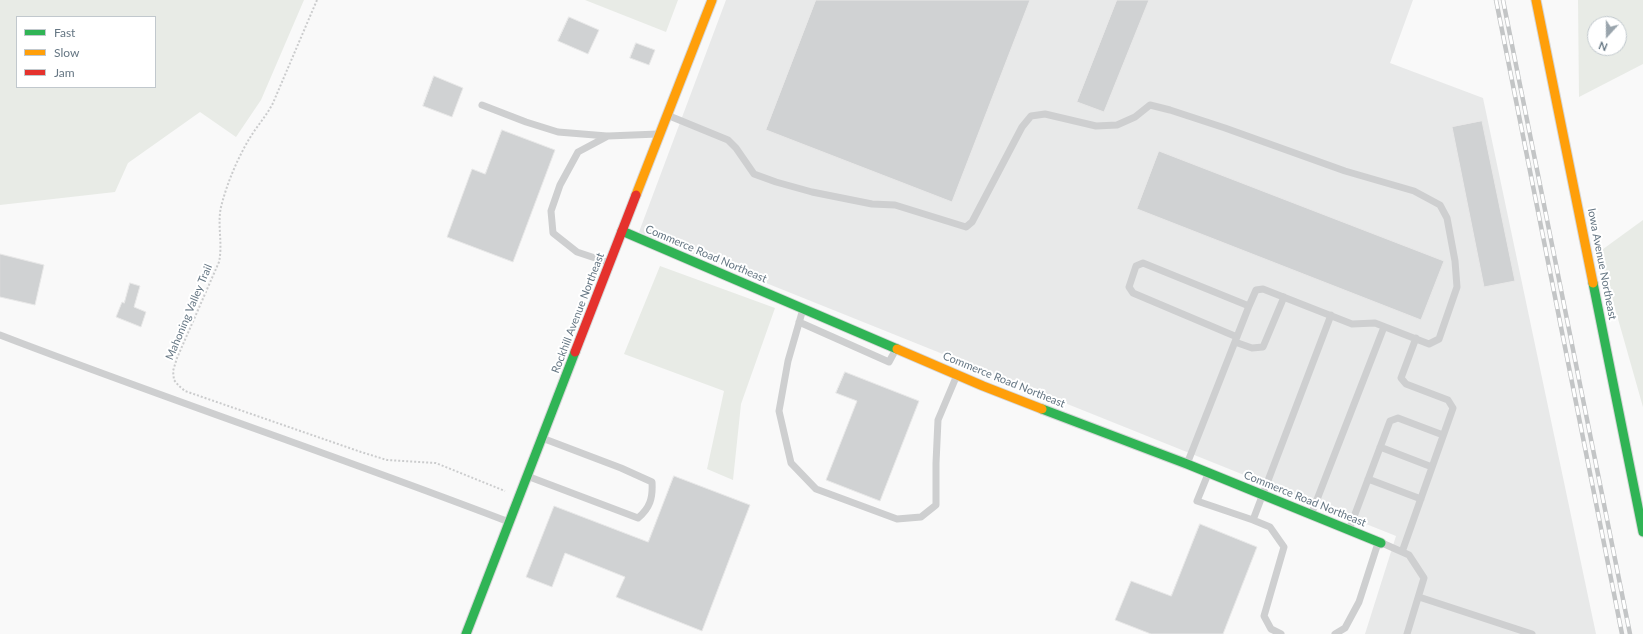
<!DOCTYPE html>
<html>
<head>
<meta charset="utf-8">
<style>
	body { margin:0 }
	#map { position:relative; width:1643px; height:634px; overflow:hidden; background:#f9f9f9; font-family:Lato,sans-serif }
	canvas { display:block }
	.legend { position:absolute; left:16px; top:16px; width:140px; height:72px; box-sizing:border-box; background:#fff; border:1px solid #c1c8cd; margin:0; padding:5px 7px; list-style:none; font-size:12px; color:#657683 }
	.legend li { display:flex; align-items:center; gap:8px; height:20px }
	.legend b { width:20px; border:1px solid #c1c8cd }
	.north { position:absolute; left:1587px; top:16px; width:40px; height:40px; box-sizing:border-box; background:#fff; border:1px solid #c1c8cd; border-radius:50%; rotate:201deg; font-size:11px; font-weight:700; line-height:16px; text-align:center; color:#657683 }
	.north::after { content:''; display:block; margin:auto; width:14px; height:18px; background:#99a4ac; clip-path:polygon(50% 0,100% 100%,50% 72%,0 100%) }
</style>
</head>
<body>
<div id="map">
<canvas width="1643" height="634"></canvas>
<ul class="legend">
<li><b style="height:5px;background:#30b455"></b>Fast</li>
<li><b style="height:5px;background:#ff9f0a"></b>Slow</li>
<li><b style="height:5px;background:#e5322d"></b>Jam</li>
</ul>
<div class="north">N</div>
</div>
<script>
const c = document.querySelector('canvas').getContext('2d');
c.lineJoin = 'round';
function fillPath(path, color) { c.fillStyle = color; c.fill(path, 'evenodd'); }
function trace(path, color, width, dash) { c.strokeStyle = color; c.lineWidth = width; c.lineCap = dash ? 'butt' : 'round'; c.setLineDash(dash || []); c.stroke(path); }
function drawText(font, color, halo, rows, align = 'center') {
  c.font = font + ' Lato,sans-serif'; c.lineWidth = 4; c.setLineDash([]); c.textBaseline = 'middle'; c.strokeStyle = halo; c.fillStyle = color; for (const [text, x, y, turn = 0] of rows) {
    c.save(); c.translate(x, y); c.rotate((+turn || 0) * Math.PI / 180); c.textAlign = isNaN(turn) ? turn : align; if (halo) c.strokeText(text, 0, 0); c.fillText(text, 0, 0); c.restore();
  }
}
const built = new Path2D(`
	M726,0H1413L1390,63L1483,98L1596,634H1365L1396,536L639,232Z`);
const green = new Path2D(`
	M0,0H304L261,100L236,137L200,112L128,163L115,192L0,205ZM17,17H155V87H17Z
	M585,0H678L666,32Z
	M1578,0H1643V64L1579,97ZM1595,24H1619V48H1595Z
	M1643,220V407L1599,252Z
	M660,266L775,308L741,404L733,480L707,469L724,391L624,354Z`);
const building = new Path2D(`
	M816,0H1030L952,202L766,130Z
	M1117,0H1149L1104,112L1077,102Z
	M569,17L599,30L588,54L558,41Z
	M636,43L655,50L649,65L630,58Z
	M434,76L463,88L452,117L423,106Z
	M1482,121L1515,281L1484,287L1452,127Z
	M502,130L555,150L513,262L447,237L472,169L485,174Z
	M1159,151L1444,261L1421,320L1137,209Z
	M0,254L44,265L35,305L0,297Z
	M130,283L140,286L134,307L146,312L141,327L116,317L122,302L124,303Z
	M845,372L919,401L880,501L826,480L857,401L836,393Z
	M674,476L750,505L702,631L616,597L625,577L565,553L552,587L526,577L554,506L648,542Z
	M1200,524L1257,547L1223,634H1151L1115,620L1131,581L1171,596Z`);
const path = new Path2D(`
	M317,0L273,103C267,115 258,125 251,136C238,157 227,183 221,207C217,225 223,243 219,262L177,358L173,371L174,380L179,386L185,391L361,452L387,460L436,463L505,491`);
const lane = new Path2D(`
	M482,105L526,122L558,132L607,136
	M667,115L728,140L736,148L754,174L776,182L812,192L872,204L895,205L966,227L972,222L1022,127L1031,116L1045,114L1096,126L1117,125L1135,117L1150,105L1170,110L1225,128L1345,171L1414,191L1440,205L1447,218L1455,261L1457,287L1439,339L1429,344L1375,323L1352,324L1263,289L1256,290L1249,306
	M610,263L577,252L553,233L551,211L560,185L578,152L608,136L658,134
	M803,309L788,361L779,411L791,463L816,489L897,519L921,517L936,505V463L938,420L957,375
	M799,322L889,362L896,349
	M0,335C169,400 340,457 509,522
	M1235,342L1252,348L1263,347L1284,297
	M1380,447L1432,467
	M1187,464L1249,306L1143,263L1136,266L1129,287L1133,293L1237,337
	M1208,474L1197,501L1253,520L1331,315
	M527,476L638,518C650,508 653,498 652,482L621,468L542,438
	M1368,479L1421,499
	M1311,515L1384,327
	M1253,520L1270,527L1284,547L1264,616L1271,629L1281,634
	M1349,530L1390,421L1398,418L1443,435
	M1382,543L1409,555L1424,578L1407,634
	M1402,552L1453,408L1448,400L1406,384L1401,378L1416,338
	M1419,597L1532,634
	M1335,634L1345,628L1359,602L1378,543`);
const fast = new Path2D(`
	M622,231L897,349
	M1593,283L1643,532
	M1042,409L1187,464L1381,543
	M466,634L575,352`);
const slow = new Path2D(`
	M1536,0L1593,283
	M636,195L712,0
	M897,349L983,386L1042,409`);
const jam = new Path2D(`
	M575,352L636,195`);
const rail = new Path2D(`
	M1496,0L1622,634
	M1503,0L1630,634`);
const streetNames = [
	["Commerce Road Northeast",706,254,23],
	["Iowa Avenue Northeast",1602,264,79],
	["Mahoning Valley Trail",189,312,-67],
	["Rockhill Avenue Northeast",578,313,-69],
	["Commerce Road Northeast",1004,380,22],
	["Commerce Road Northeast",1305,499,22]
];
fillPath(built, '#e8e9e9');
fillPath(green, '#e8ebe6');
fillPath(building, '#d0d2d3');
trace(building, '#e8e8e8', 1);
trace(fast, '#d5d6d7', 11);
trace(slow, '#d5d6d7', 11);
trace(jam, '#d5d6d7', 11);
trace(path, '#cbcccd', 2, [2, 2]);
trace(lane, '#cecfd0', 7);
trace(fast, '#30b455', 9);
trace(slow, '#ff9f0a', 9);
trace(jam, '#e5322d', 9);
trace(rail, '#c3c5c6', 4.5);
trace(rail, '#fff', 3, [9]);
drawText('11px', '#657683', '#fff', streetNames);
</script>
</body>
</html>
